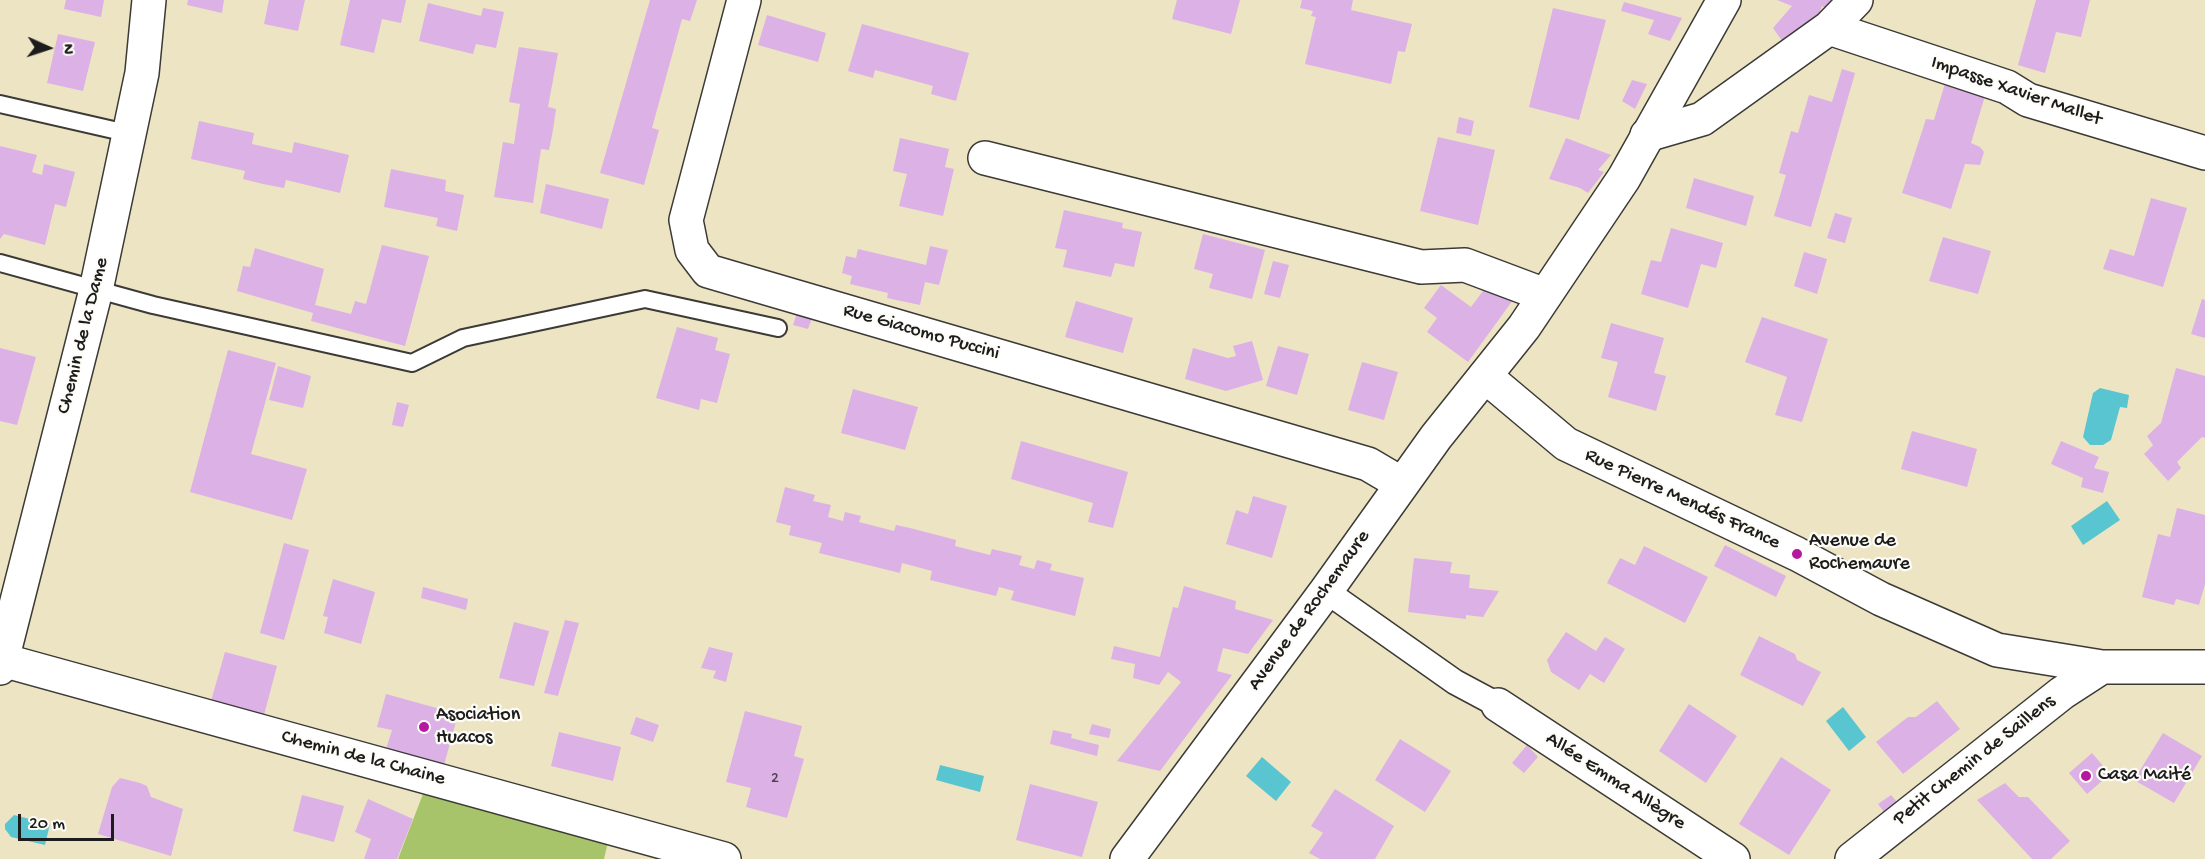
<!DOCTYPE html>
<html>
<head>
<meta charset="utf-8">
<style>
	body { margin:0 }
	#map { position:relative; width:2205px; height:859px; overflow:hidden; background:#ede4c4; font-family:"Gochi Hand",sans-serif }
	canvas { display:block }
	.north { position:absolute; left:18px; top:18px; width:60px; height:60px; -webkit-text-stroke:4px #fdfcf7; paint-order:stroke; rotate:93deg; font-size:16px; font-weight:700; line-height:24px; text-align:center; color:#1c1c1c }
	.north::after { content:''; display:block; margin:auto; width:21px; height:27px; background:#1c1c1c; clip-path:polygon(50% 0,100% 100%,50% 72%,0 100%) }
	.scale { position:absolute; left:18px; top:814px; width:96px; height:27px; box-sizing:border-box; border:3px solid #1c1c1c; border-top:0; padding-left:8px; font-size:18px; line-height:21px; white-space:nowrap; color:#1c1c1c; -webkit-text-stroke:4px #fdfcf7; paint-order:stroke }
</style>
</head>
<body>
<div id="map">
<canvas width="2205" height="859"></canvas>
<div class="north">N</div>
<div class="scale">20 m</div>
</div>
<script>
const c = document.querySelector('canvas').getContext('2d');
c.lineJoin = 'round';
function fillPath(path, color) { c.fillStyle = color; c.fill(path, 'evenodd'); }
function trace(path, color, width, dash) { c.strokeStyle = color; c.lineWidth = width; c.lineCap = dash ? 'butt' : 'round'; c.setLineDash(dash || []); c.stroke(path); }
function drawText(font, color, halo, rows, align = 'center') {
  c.font = font + ' "Gochi Hand",sans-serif'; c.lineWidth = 4.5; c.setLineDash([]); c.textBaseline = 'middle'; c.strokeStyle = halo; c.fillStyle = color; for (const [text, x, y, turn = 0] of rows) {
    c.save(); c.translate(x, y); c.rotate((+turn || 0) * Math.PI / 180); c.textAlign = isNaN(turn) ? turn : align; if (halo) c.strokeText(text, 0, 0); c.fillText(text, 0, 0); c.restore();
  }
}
const green = new Path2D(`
	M423,794L608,842L604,859H398Z`);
const water = new Path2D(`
	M2100,388L2129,395L2127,408L2120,407L2111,440L2103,445H2090L2083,437L2093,393Z
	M2107,501L2120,520L2083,545L2071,526Z
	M1843,707L1866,737L1849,751L1826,721Z
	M1262,757L1291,782L1276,801L1246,776Z
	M940,765L984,776L980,792L936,780Z
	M14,815L50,824L45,845L11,837L5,829V824Z`);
const building = new Path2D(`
	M66,0H104L101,17L64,9Z
	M188,0H224L222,13L187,5Z
	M269,0H305L298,31L264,24Z
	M350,0H406L401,23L382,19L374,53L340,45Z
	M650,0H697L690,21L682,19L652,128L659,130L644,185L600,173Z
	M1177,0H1240L1231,34L1172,19Z
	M1302,0H1353L1351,10L1412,24L1405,52L1398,51L1391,84L1305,64L1316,17L1311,16L1313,11L1300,8Z
	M1777,0H1838L1829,9L1822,6L1817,19L1785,45L1773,28L1792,6Z
	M2036,0H2090L2081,37L2056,32L2045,73L2018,65Z
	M1624,2L1682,18L1670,41L1648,34L1654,20L1621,11Z
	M428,3L481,16L483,8L504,12L496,48L476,44L473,54L419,41Z
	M1553,8L1606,20L1579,120L1529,107Z
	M767,15L826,33L818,62L758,45Z
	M862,24L969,53L956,101L931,94L933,86L875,70L873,78L848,71Z
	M58,34L95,42L83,91L47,83Z
	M519,47L558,53L548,107L556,109L553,130L549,150L541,149L533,203L494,197L503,142L514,144L520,104L509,102Z
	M1842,69L1855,73L1811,227L1774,216L1786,175L1779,173L1791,131L1798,133L1809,95L1832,102Z
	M1947,77L1987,89L1971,143L1980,147L1984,152L1980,165L1965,164L1951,209L1902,193L1926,119L1934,120Z
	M1632,80L1647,84L1635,109L1622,101Z
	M1459,117L1474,121L1471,136L1456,133Z
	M199,121L254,133L252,144L292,153L294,142L349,155L340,193L286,180L284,188L263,184L243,179L245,171L191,159Z
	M1438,137L1495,150L1478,225L1420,211Z
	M900,138L949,149L945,167L954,169L943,216L899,206L907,174L893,171Z
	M1566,138L1611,155L1598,170L1604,172L1588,193L1580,188L1549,179Z
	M0,146L37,155L32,172L42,175L44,164L75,172L66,207L55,204L45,245L4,234L0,239Z
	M391,169L446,180L445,191L464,195L457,231L436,226L438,218L384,207Z
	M1694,178L1754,196L1746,226L1686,208Z
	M546,184L609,199L602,229L540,213Z
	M2151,198L2187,208L2163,287L2103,269L2110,249L2134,256Z
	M1064,210L1123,223L1122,228L1142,232L1134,267L1115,263L1111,277L1063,267L1067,250L1055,248Z
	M1835,213L1852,218L1845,243L1827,238Z
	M1671,228L1723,243L1716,268L1701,264L1688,308L1641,294L1651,260L1661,262Z
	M1203,234L1265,250L1252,299L1209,288L1213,274L1194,269Z
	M1943,237L1991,251L1978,294L1929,281Z
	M382,245L429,256L405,346L311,321L313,313L237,291L243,266L250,267L255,248L324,269L315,305L351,314L355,301L366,304Z
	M930,246L948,250L939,285L925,282L920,305L887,298L888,293L850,284L852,276L842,273L846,256L856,258L858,249L926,265Z
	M1804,252L1827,259L1817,294L1794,286Z
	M1273,261L1289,265L1280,298L1264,294Z
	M1441,285L1471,307L1486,287L1513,300L1468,362L1427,332L1437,318L1424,308Z
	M2202,299L2205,300V338L2191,334Z
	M1076,301L1133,318L1123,353L1065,337Z
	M797,313L812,318L808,329L793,325Z
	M1762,317L1828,339L1802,422L1775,415L1787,377L1745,362Z
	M1611,323L1664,338L1654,373L1666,376L1656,411L1608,397L1618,362L1601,358Z
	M677,327L718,338L715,350L730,354L717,403L701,399L699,410L656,398Z
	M1252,341L1263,380L1226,391L1185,379L1193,348L1228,358L1236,356L1233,346Z
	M1278,346L1309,354L1297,395L1266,386Z
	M0,348L36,357L17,425L0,421Z
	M228,350L276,363L251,454L307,469L292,520L190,492Z
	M1362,362L1398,372L1384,420L1348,410Z
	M278,366L311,376L303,408L269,400Z
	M2176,368L2205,376V438L2202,437L2177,462L2181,468L2168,481L2144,454L2153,445L2147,436L2161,423Z
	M853,389L918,407L905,450L841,433Z
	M397,402L409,405L403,427L392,425Z
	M1912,431L1977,449L1967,487L1901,469Z
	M1021,441L1128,472L1113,528L1088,522L1093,503L1011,479Z
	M2061,441L2099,457L2094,468L2109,472L2103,493L2081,487L2083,478L2051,464Z
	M785,487L815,495L813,501L831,505L828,517L843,521L845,512L861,516L859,522L894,531L896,525L910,528L956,540L955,546L990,555L992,549L1022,556L1019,565L1034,569L1037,560L1052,564L1050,570L1084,578L1075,616L1011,600L1014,591L999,587L996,596L930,580L932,571L902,563L900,573L819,553L822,543L789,535L791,526L776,522Z
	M1253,496L1287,506L1272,558L1226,544L1236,510L1248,514Z
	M2177,508L2205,515V584L2199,605L2176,599L2174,605L2142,597L2158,534L2170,537Z
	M284,543L309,550L284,640L260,633Z
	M1725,545L1786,576L1776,597L1714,566Z
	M1644,546L1708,577L1685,623L1607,583L1620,558L1635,565Z
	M1414,558L1452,562L1450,573L1470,575L1469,588L1499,591L1483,617L1466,615V619L1408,612Z
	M333,579L375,592L361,644L324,633L328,617L323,616Z
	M1184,586L1236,601L1235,609L1273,620L1248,654L1223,648L1217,671L1232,675L1160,771L1117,761L1181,682L1168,672L1159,685L1133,678L1135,664L1111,659L1114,646L1160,657L1173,607L1178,608Z
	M423,587L468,599L466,610L421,598Z
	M565,620L579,623L558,696L544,693Z
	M514,622L549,631L534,686L499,678Z
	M1566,632L1596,651L1605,637L1625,649L1604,683L1590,674L1579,690L1551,672L1547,660Z
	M1759,636L1795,654L1797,660L1821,672L1803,706L1740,675Z
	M709,647L733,653L726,682L713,678L716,671L701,668Z
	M225,652L277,666L264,715L211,701Z
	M386,694L458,714L444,765L386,749L392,730L377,727Z
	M1937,701L1960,729L1903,774L1876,742L1908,717H1916Z
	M1689,704L1737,736L1706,783L1659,751Z
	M745,711L802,726L794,756L804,759L787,818L746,807L751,788L726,782Z
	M636,717L659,725L653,742L630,734Z
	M1092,724L1111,729L1109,738L1089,734Z
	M1053,730L1072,734L1071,738L1099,745L1097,756L1050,744Z
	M559,732L621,747L613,781L551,766Z
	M2163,733L2202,756L2174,803L2134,780Z
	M1400,739L1451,771L1425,812L1375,780Z
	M1527,745L1538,757L1524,773L1512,763Z
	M2092,753L2110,774L2087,794L2069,773Z
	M1781,757L1831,790L1789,855L1739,824Z
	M120,778L140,783L147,786L151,797L183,809L171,856L98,834L112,787Z
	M2005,783L2019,797H2028L2070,841L2051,859H2032L1977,800Z
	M1030,784L1098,802L1082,857L1016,840Z
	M1335,789L1394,826L1375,859H1320L1309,853L1323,833L1311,826Z
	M302,795L344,806L334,842L293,831Z
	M1891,795L1897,802L1884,812L1878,804Z
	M368,799L413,819L397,859H364L371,839L355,832Z`);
const service = new Path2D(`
	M0,104L131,134
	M0,263L153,305L412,363L463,338L645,299L778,328`);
const pedestrian = new Path2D(`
	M1326,591L1455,682L1498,705`);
const minor = new Path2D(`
	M744,0L686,220L692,250L708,271L1368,464L1402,484
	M1829,28L2007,87L2028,100L2205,153
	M1647,135L1702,119L1829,28L1856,0
	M985,158L1421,267L1465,265L1545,295
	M1485,376L1566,444L1797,554L1881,599L1997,650L2102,667H2205
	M2,660L724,859
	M0,668L96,290L142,73L149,0
	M1498,705L1733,859
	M1852,859L2062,693L2102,667`);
const tertiary = new Path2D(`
	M1127,859L1326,591L1436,437L1524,327L1624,178L1724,0`);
const markers = [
	[1797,554,6,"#b5179e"],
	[424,727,6,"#b5179e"],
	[2086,776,6,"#b5179e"]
];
const numberNames = [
	["2",775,780]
];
const streetNames = [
	["Impasse Xavier Mallet",2016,92,19],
	["Rue Giacomo Puccini",921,333,16],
	["Chemin de la Dame",84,336,-76],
	["Rue Pierre Mendés France",1682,500,25],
	["Avenue de Rochemaure",1310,611,-54],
	["Chemin de la Chaine",363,759,15],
	["Petit Chemin de Saillens",1975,761,-38],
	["Allée Emma Allègre",1615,782,33]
];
const poiNames = [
	["Avenue de",1809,542],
	["Rochemaure",1809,565],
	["Asociation",436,716],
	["Huacos",436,739],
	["Casa Maité",2098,776]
];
fillPath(green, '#a8c46a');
fillPath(water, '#59c5d1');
fillPath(building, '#dcb1e5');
trace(service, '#3b3a35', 20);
trace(pedestrian, '#3b3a35', 27);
trace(minor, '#3b3a35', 36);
trace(tertiary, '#3b3a35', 36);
trace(service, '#fff', 16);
trace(pedestrian, '#fff', 24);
trace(minor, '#fff', 33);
trace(tertiary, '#fff', 33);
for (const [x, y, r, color] of markers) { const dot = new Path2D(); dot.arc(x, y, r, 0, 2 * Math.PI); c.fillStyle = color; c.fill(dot); trace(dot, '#fdfcf7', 2); }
drawText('16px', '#4c414e', null, numberNames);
drawText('20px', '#1c1c1c', '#fdfcf7', streetNames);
drawText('20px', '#1c1c1c', '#fdfcf7', poiNames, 'left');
</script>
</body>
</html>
